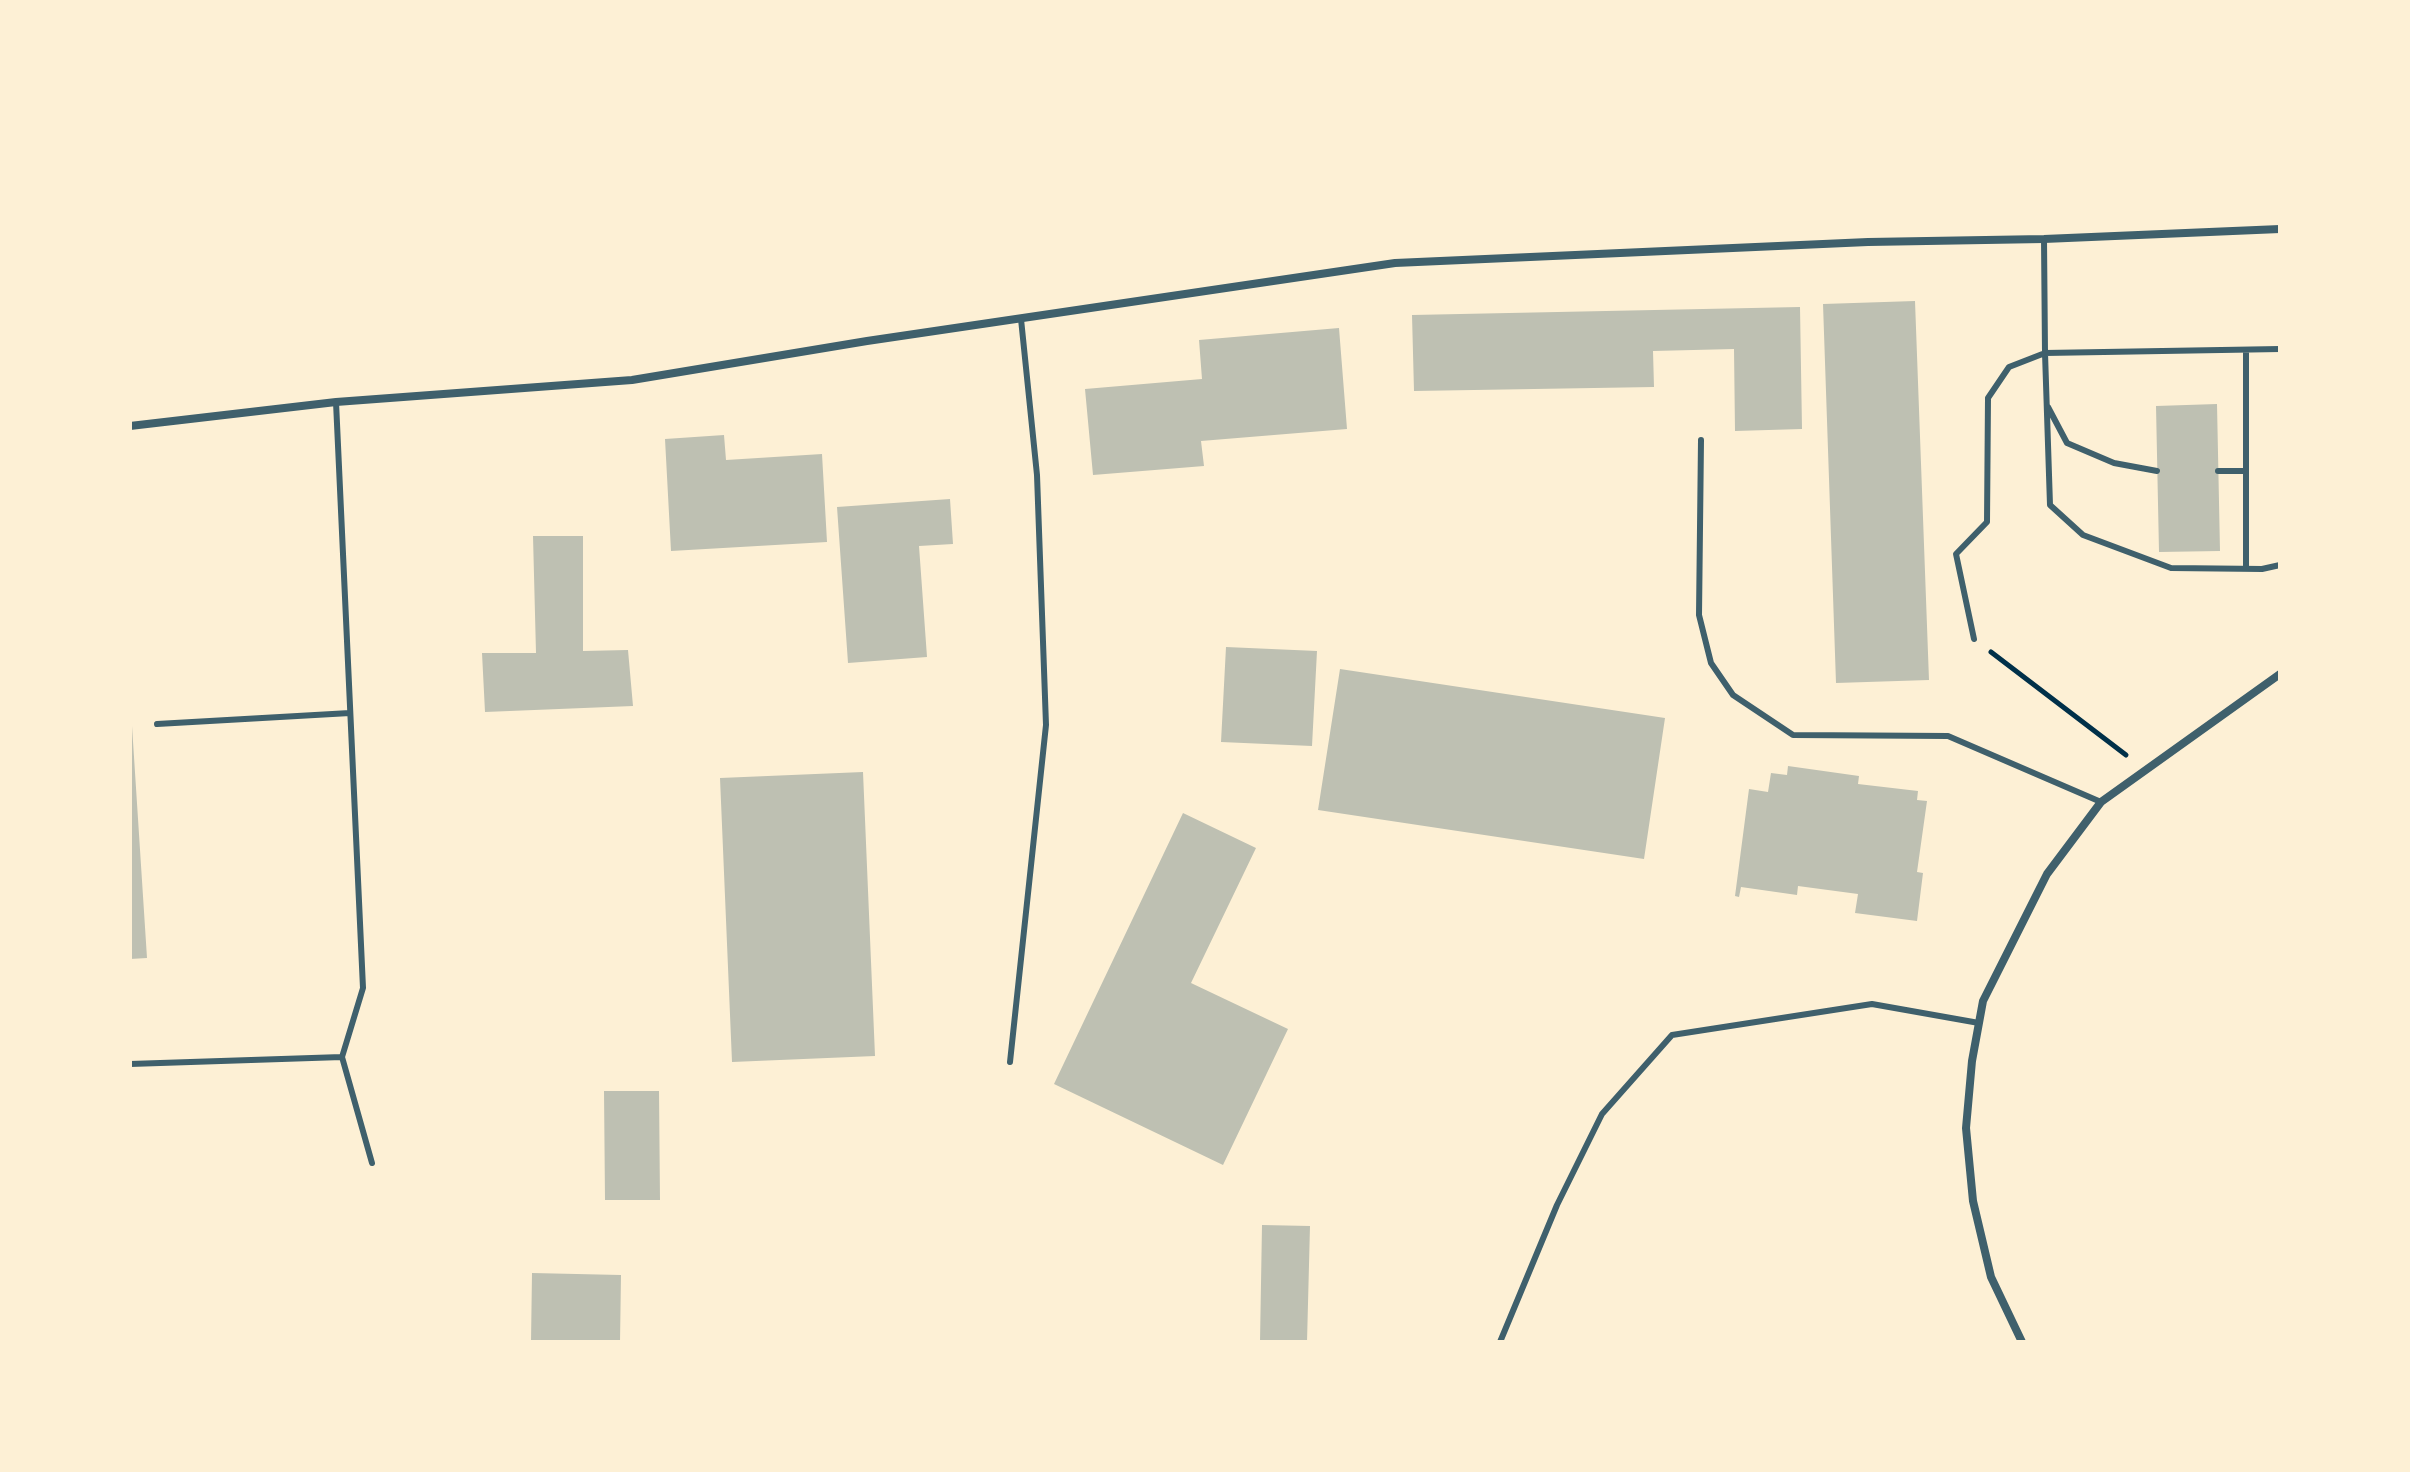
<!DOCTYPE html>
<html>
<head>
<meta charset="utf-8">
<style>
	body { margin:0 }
	#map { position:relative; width:2410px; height:1472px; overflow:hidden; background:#fdf0d5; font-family:"Golos Text",sans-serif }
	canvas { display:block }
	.frame { position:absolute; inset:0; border:132px solid #fdf0d5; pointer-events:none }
</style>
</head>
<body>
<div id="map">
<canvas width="2410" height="1472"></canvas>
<div class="frame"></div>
</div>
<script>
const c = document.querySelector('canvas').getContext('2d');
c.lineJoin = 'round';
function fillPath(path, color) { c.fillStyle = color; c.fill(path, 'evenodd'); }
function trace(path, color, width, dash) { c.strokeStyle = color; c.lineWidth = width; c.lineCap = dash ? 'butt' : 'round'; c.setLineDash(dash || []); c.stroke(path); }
const building = new Path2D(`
	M1915,301L1929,680L1836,683L1823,304Z
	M1800,307L1802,429L1735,431L1734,349L1653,351L1654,387L1414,391L1412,315Z
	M1339,328L1347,429L1201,441L1204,466L1093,475L1085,389L1202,379L1199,340Z
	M2217,404L2220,551L2159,552L2156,406Z
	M724,435L726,460L822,454L827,542L671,551L665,439Z
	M950,499L953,544L919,546L927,657L848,663L837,507Z
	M533,536H583V651L628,650L633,706L485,712L482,653H536Z
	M1226,647L1317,651L1312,746L1221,742Z
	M1340,669L1665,718L1644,859L1318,810Z
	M130,726H132L147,958L130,959Z
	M1788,766L1859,776L1858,784L1918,791L1917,800L1927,801L1917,872L1923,873L1917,921L1855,913L1858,894L1798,886L1797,895L1741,887L1739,897L1735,896L1749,789L1768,792L1771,773L1787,775Z
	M863,772L875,1056L732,1062L720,778Z
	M1183,813L1256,848L1191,983L1288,1029L1223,1165L1054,1084Z
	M604,1091H659L660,1200H605Z
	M1262,1225L1310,1226L1307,1342H1260Z
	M532,1273L621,1275L620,1342H531Z`);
const path = new Path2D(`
	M1991,652L2126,755`);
const service = new Path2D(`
	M2044,239L2045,353L2280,349
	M2246,350V569
	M336,402L363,988L342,1057L372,1163
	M2048,407L2067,443L2114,463L2157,471
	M1701,440L1699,615L1711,663L1733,695L1793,735L1948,736L2101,802
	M2218,471H2246
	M1974,639L1956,554L1987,522L1988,398L2009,367L2045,353L2050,505L2083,535L2171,568L2262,569L2280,565
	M157,724L350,713
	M1010,1062L1046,725L1037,475L1021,319
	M130,1064L342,1057
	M1500,1342L1557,1205L1602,1114L1672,1035L1872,1004L1979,1023`);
const minor = new Path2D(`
	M130,426L336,402L632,380L867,341L1395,263L1868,242L2044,239L2280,229
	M2022,1342L1991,1277L1973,1201L1966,1128L1972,1061L1983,1001L2047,874L2101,802L2280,674`);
fillPath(building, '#bec0b2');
trace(path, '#003049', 5);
trace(service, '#3f606c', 6);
trace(minor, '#3f606c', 8);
</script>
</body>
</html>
